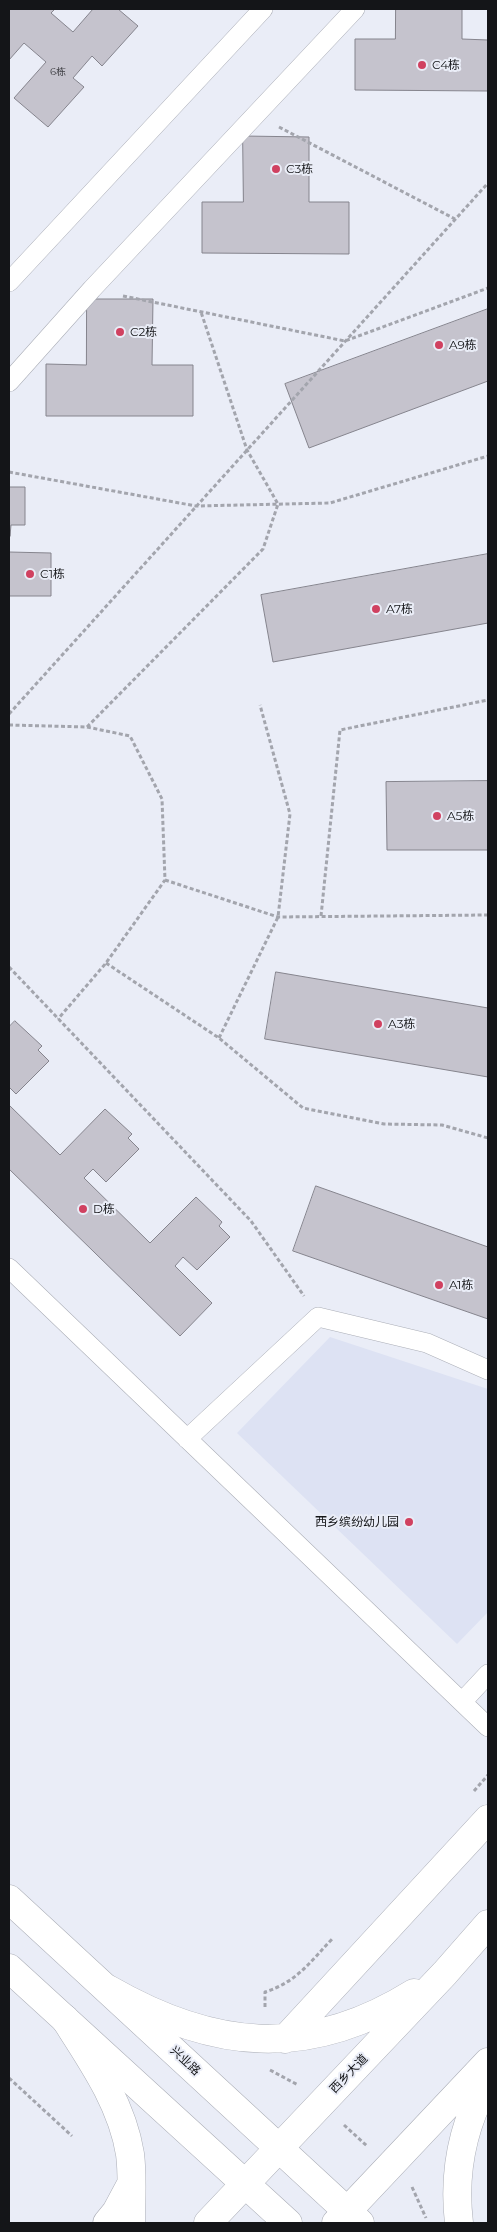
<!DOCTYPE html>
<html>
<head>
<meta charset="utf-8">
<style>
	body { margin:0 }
	#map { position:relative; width:497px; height:2232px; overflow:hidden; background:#eaedf7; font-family:Montserrat,sans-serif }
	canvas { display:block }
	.frame { position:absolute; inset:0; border:10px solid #141518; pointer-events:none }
</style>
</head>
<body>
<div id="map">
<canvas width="497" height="2232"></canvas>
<div class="frame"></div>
</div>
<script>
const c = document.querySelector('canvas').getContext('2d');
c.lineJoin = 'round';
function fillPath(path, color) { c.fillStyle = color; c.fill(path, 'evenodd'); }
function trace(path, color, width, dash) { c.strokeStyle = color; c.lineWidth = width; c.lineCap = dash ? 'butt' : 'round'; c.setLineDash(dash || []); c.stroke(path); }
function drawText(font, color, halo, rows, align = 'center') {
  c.font = font + ' Montserrat,"Noto Sans SC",sans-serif'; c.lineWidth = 4; c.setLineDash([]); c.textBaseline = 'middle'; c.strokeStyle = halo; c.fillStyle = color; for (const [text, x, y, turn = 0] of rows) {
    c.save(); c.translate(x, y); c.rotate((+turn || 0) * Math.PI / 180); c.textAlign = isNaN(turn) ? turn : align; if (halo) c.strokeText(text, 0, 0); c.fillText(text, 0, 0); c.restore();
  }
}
const built = new Path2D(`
	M330,1337L488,1389V1612L457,1644L237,1433Z`);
const building = new Path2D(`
	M9,9H55L51,13L73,32L93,9H118L138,26L102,66L92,56L73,78L84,87L48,127L14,98L46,62L24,43L9,60Z
	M396,9H462V39L488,40V91L355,90V39H395Z
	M243,136L309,137V202H349V254L202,253V202H243Z
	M87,299H153L152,365H193V416H46V364L86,365Z
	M488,309V381L309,448L285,384Z
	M9,487H25V525H11L10,536Z
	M9,552L51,553V596H9Z
	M488,554V623L273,662L261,595Z
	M488,781V850H387L386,782Z
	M276,972L488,1008V1077L265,1039Z
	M15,1021L42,1046L38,1050L49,1061L16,1094L9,1087V1027Z
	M9,1105L60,1155L105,1109L132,1134L128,1138L139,1149L106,1182L93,1169L84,1178L150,1243L196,1197L222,1222L219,1226L230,1237L197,1270L183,1257L175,1266L212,1303L180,1336L9,1169Z
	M316,1186L488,1247V1319L293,1251Z`);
const path = new Path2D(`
	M279,127L455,219
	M123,296L345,341L488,288
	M9,472L196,506L330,503L488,456
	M9,714L488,183
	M9,725L87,727L130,736L162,799L165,880L106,963L58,1019
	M87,727L263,549L278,504L247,450L201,312
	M165,880L278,917L488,915
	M321,916L340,730L488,700
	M106,963L219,1038L303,1108L384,1124L442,1125L488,1138
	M9,967L251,1221L304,1296
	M219,1038L278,917L290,814L260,705
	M474,1791L488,1775
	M265,2007V1992C297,1982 311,1961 333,1938
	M270,2070L298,2085
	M9,2078L72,2136
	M344,2125L367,2146
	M412,2187L426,2218`);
const service = new Path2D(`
	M9,282L263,9
	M9,382L92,289L355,9
	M9,1268L488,1727
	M187,1439L318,1317L427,1343L488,1370
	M462,1702L488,1674`);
const secondary = new Path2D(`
	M9,1899L360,2223
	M9,1968L288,2223`);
const primary = new Path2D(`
	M108,1989C214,2050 308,2059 414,1993
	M65,2019C92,2061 122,2104 130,2154C133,2177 131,2200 131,2223
	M285,2039L488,1819
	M107,2223L116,2212L131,2184
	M208,2223L445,1973L488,1924
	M336,2223L488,2062
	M459,2223C453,2173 463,2124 488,2080`);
const markers = [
	[422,65,5,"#d04160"],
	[276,169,5,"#d04160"],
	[120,332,5,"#d04160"],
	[439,345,5,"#d04160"],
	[30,574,5,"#d04160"],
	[376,609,5,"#d04160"],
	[437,816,5,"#d04160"],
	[378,1024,5,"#d04160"],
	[83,1209,5,"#d04160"],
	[439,1285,5,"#d04160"],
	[409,1522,5,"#d04160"]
];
const numberNames = [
	["6栋",58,72]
];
const poiNames = [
	["C4栋",432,65],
	["C3栋",286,169],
	["C2栋",130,332],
	["A9栋",449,345],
	["C1栋",40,574],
	["A7栋",386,609],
	["A5栋",447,816],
	["A3栋",388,1024],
	["D栋",93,1209],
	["A1栋",449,1285],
	["西乡缤纷幼儿园",399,1522,"right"]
];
const streetNames = [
	["兴业路",185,2061,43],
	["西乡大道",349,2074,-46]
];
fillPath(built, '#dde2f3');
fillPath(building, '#c5c3cd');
trace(building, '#85848d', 1);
trace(service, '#abaeb7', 20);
trace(secondary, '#abaeb7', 29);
trace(primary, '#abaeb7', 29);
trace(path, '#a3a5ad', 3, [4, 2.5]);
trace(service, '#fff', 19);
trace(secondary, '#fff', 28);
trace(primary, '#fff', 28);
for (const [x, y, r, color] of markers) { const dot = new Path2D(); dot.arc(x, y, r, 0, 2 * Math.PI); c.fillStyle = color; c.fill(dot); trace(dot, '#eaedf7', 2); }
drawText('10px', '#404045', null, numberNames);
drawText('12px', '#141518', '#eaedf7', poiNames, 'left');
drawText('12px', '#141518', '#eaedf7', streetNames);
</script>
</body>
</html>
